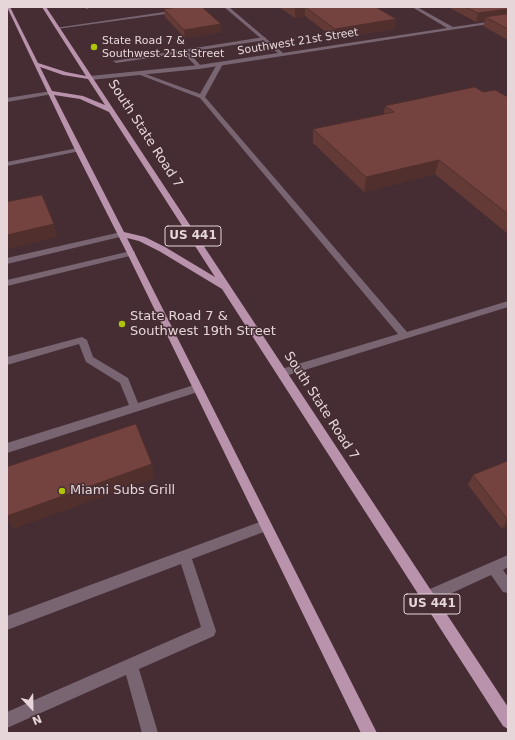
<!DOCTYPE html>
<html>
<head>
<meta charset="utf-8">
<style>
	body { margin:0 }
	#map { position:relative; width:515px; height:740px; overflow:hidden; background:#452d33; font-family:"DejaVu Sans",sans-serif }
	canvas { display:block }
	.frame { position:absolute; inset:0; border:8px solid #e6d6d9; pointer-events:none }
	.north { position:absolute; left:12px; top:688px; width:40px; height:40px; -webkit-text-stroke:3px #452d33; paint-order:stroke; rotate:158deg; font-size:11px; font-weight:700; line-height:16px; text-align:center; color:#e6d6d9 }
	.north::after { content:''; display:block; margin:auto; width:14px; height:18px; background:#e6d6d9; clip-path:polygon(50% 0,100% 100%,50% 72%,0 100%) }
</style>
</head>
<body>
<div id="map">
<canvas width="515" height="740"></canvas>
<div class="frame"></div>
<div class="north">N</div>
</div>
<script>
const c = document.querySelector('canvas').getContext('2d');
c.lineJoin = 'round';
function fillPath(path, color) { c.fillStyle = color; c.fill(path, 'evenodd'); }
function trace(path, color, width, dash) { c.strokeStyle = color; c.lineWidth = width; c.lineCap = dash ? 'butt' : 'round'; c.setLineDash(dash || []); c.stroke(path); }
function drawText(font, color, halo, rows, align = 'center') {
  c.font = font + ' "DejaVu Sans",sans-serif'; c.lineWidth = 3; c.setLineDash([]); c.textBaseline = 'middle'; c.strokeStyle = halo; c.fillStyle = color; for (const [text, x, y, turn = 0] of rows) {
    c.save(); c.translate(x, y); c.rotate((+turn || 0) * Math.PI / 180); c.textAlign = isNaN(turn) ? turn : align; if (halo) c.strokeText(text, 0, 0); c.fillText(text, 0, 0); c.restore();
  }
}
const lane = new Path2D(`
	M84,7H89V8L87,9Z
	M178,10L180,12L57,29L55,28Z
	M264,37L266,38V40L188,52L202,67L199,69L183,53L116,63L113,61Z
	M220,62L223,64L205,97L407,332L508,301V307L282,377L278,376L277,373L278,370L398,334L200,98L135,73L140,72L200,94L217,64Z
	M78,148L81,150L80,151L7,166V162Z
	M121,232L125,234L124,236L7,264V258Z
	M131,251H134L135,253L134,255L7,286V280Z
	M82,337L87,340L93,357L128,378L138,403L197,384L201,385L202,388L201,391L7,453V443L129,405L120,383L86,362L79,344L7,365V357Z
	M265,520L269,522L271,526L269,530L192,559L216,631L214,636L139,669L158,733H142L126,675L7,728V712L201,627L181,564L7,630V616Z
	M508,555V567L503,570L508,577V593L503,592L491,575L428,604L423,602L421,597L423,592Z`);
const street = new Path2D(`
	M224,7H229L283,53L447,28L412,7H417L453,27L508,19V21L199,69L90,80L87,78L90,76L199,65L278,53Z
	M51,91L54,93L53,94L7,102V98Z`);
const primary = new Path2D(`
	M7,7H10L38,63L66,72L86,76L42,7H46L508,707V729L503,726L222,289L159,251L139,241L127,238L377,733H361L127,253L75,150ZM40,67L63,75L88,79L105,105L83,96L52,91ZM54,95L80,99L109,112L215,277L165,247L145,237L124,232Z`);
const wall = new Path2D(`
	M279,7H376L395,29L334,38L305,16L295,18Z
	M448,7H508V40L483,26L485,21L476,22Z
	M164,9L221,24V32L185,38L165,17Z
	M483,92L508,97V234L435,174L364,192L313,143V129L384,114L385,106Z
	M508,461V526L502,529L468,485L473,475Z`);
const shadedWall = new Path2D(`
	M305,7V16L295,18V9Z
	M508,9V18L485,17V21L476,22L478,13Z
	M396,19L395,29L334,38L335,29Z
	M221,24V32L185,38L184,30Z
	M439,160L435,174L364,192L366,177Z
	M54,224L57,237L7,249V235Z
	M152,464L155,478L13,529L7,519V516Z
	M507,519H508V526L502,529Z`);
const building = new Path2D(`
	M180,7H202L221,24L184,30L164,9Z
	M292,7H376L396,19L335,29L305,7L295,9Z
	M466,7H508V9L478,13Z
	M508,14V29L485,17Z
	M475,87L483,92L495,90L508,97V214L439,160L366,177L313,129L394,112L385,106Z
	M42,195L54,224L7,235V202Z
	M136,424L152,464L7,516V467Z
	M508,461V519H507L473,475Z`);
const markers = [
	[94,47,4,"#afc506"],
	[122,324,4,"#afc506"],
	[62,491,4,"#afc506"]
];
const farPoinames = [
	["State Road 7 &",102,41],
	["Southwest 21st Street",102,54]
];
const farStreetnames = [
	["Southwest 21st Street",298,42,-9]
];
const shields = [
	[193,236,56],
	[432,604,56]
];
const shieldNames = [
	["US 441",193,236],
	["US 441",432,604]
];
const streetNames = [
	["South State Road 7",145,134,57],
	["South State Road 7",321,406,57]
];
const poiNames = [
	["State Road 7 &",130,317],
	["Southwest 19th Street",130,332],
	["Miami Subs Grill",70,491]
];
fillPath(lane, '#786571');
fillPath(street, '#786571');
fillPath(primary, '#b992ac');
fillPath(wall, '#643a36');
fillPath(shadedWall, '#512f2c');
fillPath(building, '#74433f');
trace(building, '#512f2c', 1);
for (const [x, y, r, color] of markers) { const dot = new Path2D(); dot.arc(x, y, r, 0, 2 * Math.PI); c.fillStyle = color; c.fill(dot); trace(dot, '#452d33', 1.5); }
drawText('11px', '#e6d6d9', '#452d33', farPoinames, 'left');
drawText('11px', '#e6d6d9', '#452d33', farStreetnames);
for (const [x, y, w] of shields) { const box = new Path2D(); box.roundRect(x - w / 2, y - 10, w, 20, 3); c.fillStyle = '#452d33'; c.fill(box); trace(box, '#e6d6d9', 1); }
drawText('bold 12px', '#e6d6d9', null, shieldNames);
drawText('13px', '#e6d6d9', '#452d33', streetNames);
drawText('13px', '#e6d6d9', '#452d33', poiNames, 'left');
</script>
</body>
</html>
